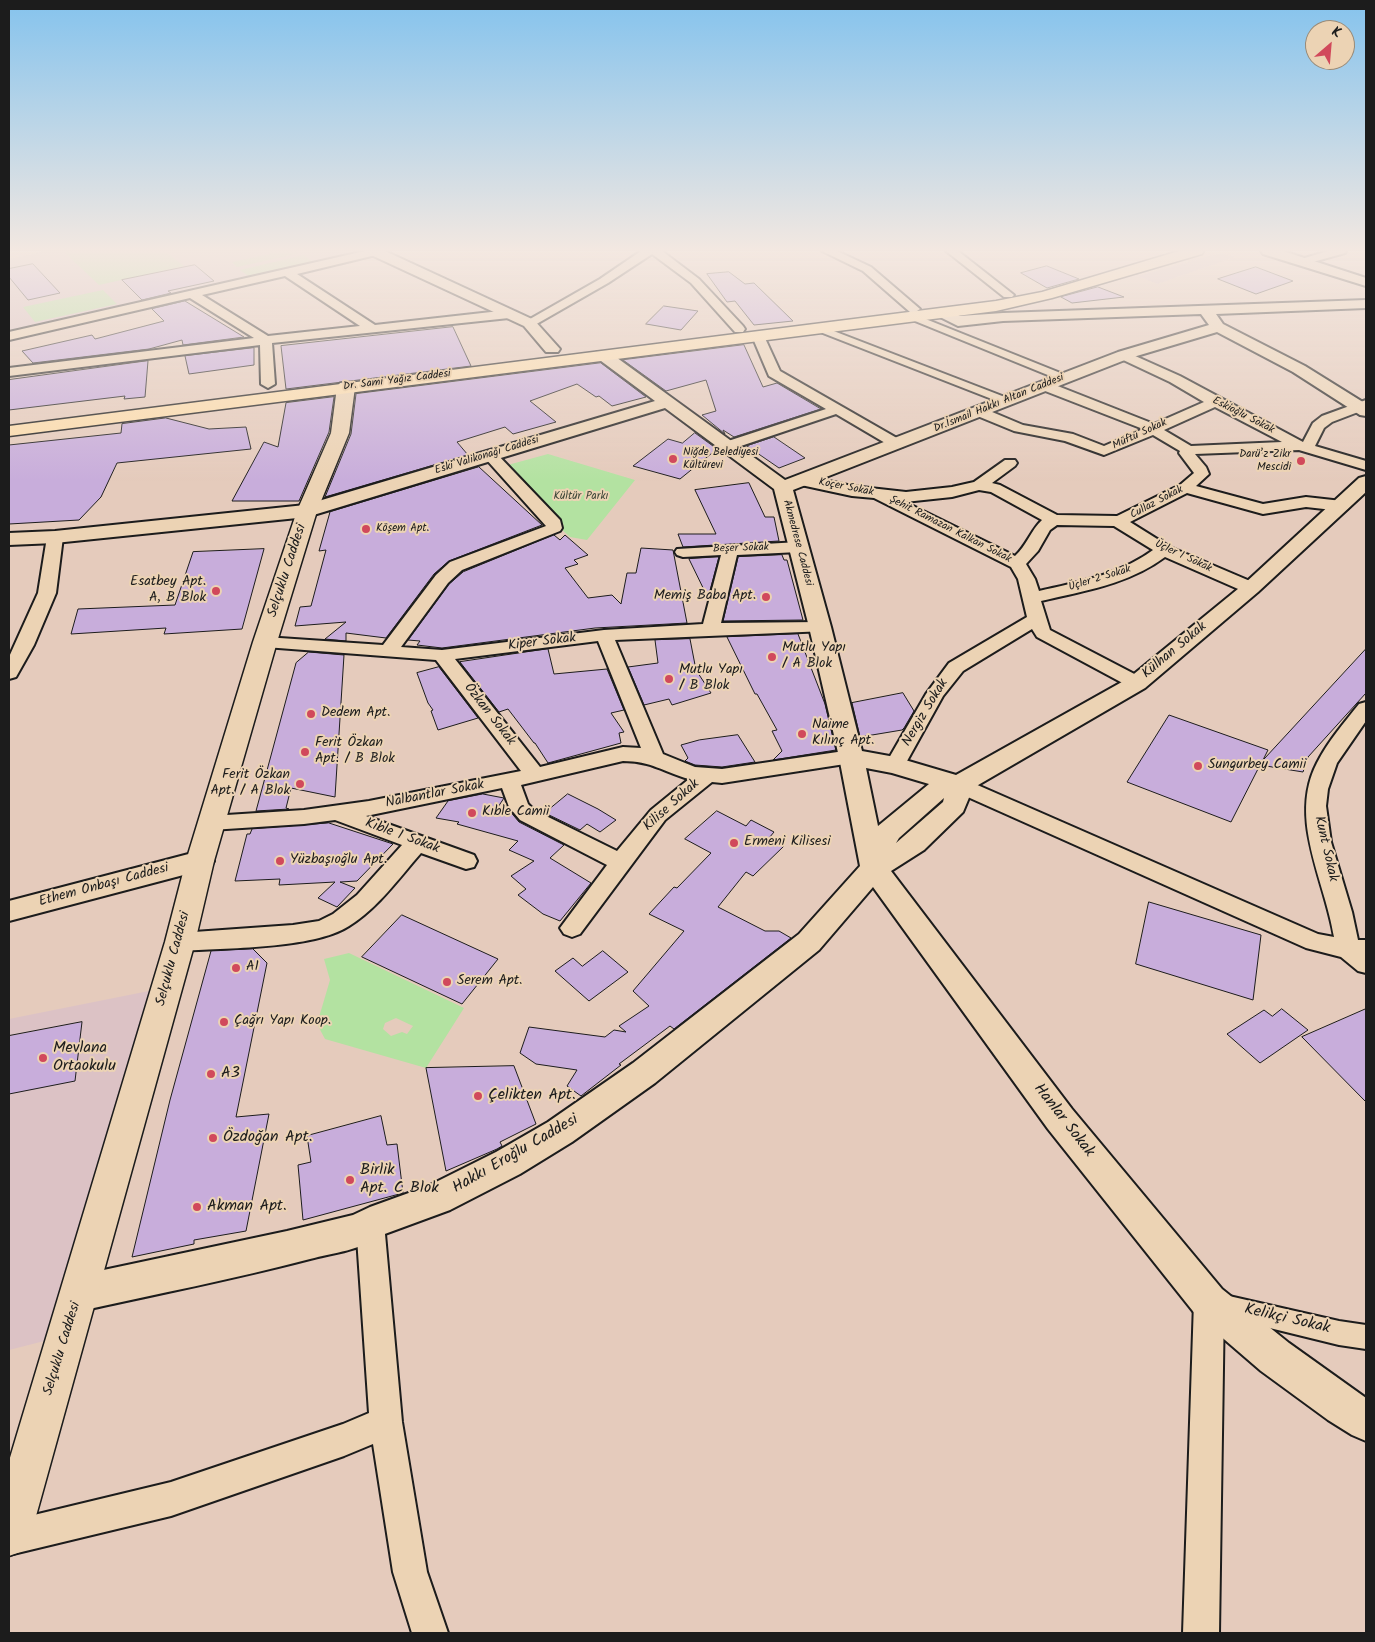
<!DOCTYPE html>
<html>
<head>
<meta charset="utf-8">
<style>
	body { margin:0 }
	#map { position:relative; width:1375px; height:1642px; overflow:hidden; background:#e5cbbc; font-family:Kalam,sans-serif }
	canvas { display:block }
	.frame { position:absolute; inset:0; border:10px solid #1c1c1c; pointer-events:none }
	.north { position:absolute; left:1305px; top:20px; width:50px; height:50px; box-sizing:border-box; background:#ecd3b4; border:1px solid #998a77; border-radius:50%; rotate:27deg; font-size:14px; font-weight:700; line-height:20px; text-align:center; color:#1c1c1c }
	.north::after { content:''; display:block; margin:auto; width:18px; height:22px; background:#d1495b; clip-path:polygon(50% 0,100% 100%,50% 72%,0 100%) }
</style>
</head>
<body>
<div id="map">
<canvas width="1375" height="1642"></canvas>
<div class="frame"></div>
<div class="north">K</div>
</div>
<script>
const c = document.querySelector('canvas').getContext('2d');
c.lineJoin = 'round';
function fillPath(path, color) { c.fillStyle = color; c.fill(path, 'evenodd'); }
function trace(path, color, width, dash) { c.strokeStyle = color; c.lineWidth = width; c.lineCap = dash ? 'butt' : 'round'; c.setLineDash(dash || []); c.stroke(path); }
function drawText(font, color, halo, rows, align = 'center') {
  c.font = font + ' Kalam,sans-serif'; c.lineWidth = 4; c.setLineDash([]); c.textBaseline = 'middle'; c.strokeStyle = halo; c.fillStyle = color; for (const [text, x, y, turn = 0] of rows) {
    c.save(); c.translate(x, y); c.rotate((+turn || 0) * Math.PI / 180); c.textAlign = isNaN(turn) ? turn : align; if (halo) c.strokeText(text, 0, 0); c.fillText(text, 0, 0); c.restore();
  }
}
const built = new Path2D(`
	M46,251H358L360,252L9,331V259Z
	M1221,253L1235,257L1157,284L1138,276Z
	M149,991L52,1339L9,1350V1094L75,1081L82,1022L9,1036V1019Z`);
const green = new Path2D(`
	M63,251H165L184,266L99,285Z
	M268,251H298L300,253L237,267L232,262L270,254Z
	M304,255L314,263L250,277L240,270Z
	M103,290L117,304L35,322L23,307Z
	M548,454L635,480L587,540L570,537L559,527L564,525L504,466Z
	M349,953L464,1008L426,1068L325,1039L317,1024L330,980L324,959ZM396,1018L413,1026L407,1034L402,1032L391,1036L383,1029L385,1023Z`);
const building = new Path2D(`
	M33,264L60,293L28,300L9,277V269Z
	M195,265L214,281L168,291L171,293L142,300L122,280Z
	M1047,266L1079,279L1047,288L1021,273Z
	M1256,267L1293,281L1256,294L1218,279Z
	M729,272L745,284L754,283L793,321L754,325L735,301L727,302L707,274Z
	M1098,287L1124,297L1072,303L1061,297Z
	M185,301L244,337L183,345L182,340L149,349L33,363L22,351L92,335L95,339L164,321L152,309Z
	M664,306L698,311L681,330L646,324Z
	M453,327L471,366L286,389L281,346Z
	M744,345L763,387L777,383L821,409L734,437L723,430L725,434L702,415L716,411L706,380L666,391L623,360Z
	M254,348V365L189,374L185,356Z
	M148,361L145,397L124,399L125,396L9,410V380Z
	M601,363L646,397L612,406L599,396L596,397L577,384L530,401L556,422L513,434L505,427L457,442L468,455L325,497L351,434L356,394Z
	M334,397L329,432L299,501H232L264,442L278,447L286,403Z
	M166,418L209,429L246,427L251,449L117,463L101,497L79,520L9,524V445L121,433L122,424Z
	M695,433L717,449L680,479L633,466L668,439L682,443Z
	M774,437L805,458L779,468L747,446Z
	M479,467L542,525L449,561L434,574L386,638L346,633V641L325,639L346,622L295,626L300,607L311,606L326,550L319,551L330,512Z
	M749,483L765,517H774L779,541L683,547L678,534H716L695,490Z
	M554,535L560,540L565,535L588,555L574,560L578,564L565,568L588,598L612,595L621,604L627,573H636L641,548L673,550L687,623L595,628L442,648L417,645L420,641L408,640L449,584L463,572Z
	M264,549L242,629L164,634L166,628L71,634L78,609L175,605L193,552Z
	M782,555L784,560H787L803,620L723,621L738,557Z
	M719,557L708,598L689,559Z
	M798,634L825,704L836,750L773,760L782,751L772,731L777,730L757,694H755L727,637Z
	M690,639L696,670L711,693L672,705L669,699L644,705L628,667L658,663L655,640Z
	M548,649L554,674L607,669L624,710L611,713L624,732L619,733L621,743L548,763L535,743H534L508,709L499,712L460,662Z
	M1366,649V693L1308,757L1303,772L1260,765L1231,822L1127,782L1169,715L1268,750L1263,760Z
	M309,652L344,655L335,797L291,788L286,808L289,809L256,811L296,663Z
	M439,667L478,718L438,730L431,711L433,710L428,703L417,673Z
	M903,693L914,711L904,728L902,730L860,737L852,703Z
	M738,735L755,762L722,767L695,765L685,761L688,758L681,745L699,740Z
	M483,794L504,798L498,807L509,810L519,822L564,845L550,858L591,883L560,921L543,914L518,895L526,889L511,876L534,861L509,850L518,841L457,824L459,822L436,818L448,801Z
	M568,794L598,809L616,820L600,832L587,824L580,830L545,813Z
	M717,811L746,826L751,820L774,832L769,838L784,846L753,876L746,872L718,907L765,931H779L791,938L674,1029L670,1026L619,1064L621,1065L581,1096L567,1086L577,1070L536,1064L520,1053L529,1027L605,1037L614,1030L626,1032L619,1026L649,1006L633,991L684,931L649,914L674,887L677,888L711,853L685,839Z
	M329,823L393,844L357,881L340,882L355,888L337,907L318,898L335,882L279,885L280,879L235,881L247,834H250L252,829Z
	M1149,902L1261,935L1253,1000L1136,964Z
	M402,915L498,959L462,1004L362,957Z
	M253,949L267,963L236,1117L269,1114L246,1231L194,1240V1244L132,1257L170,1100L211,951Z
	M603,951L628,972L589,1001L555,971L573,958L582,966Z
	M1282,1009L1308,1030L1260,1063L1227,1034L1264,1010L1272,1016Z
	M1366,1009V1102L1302,1037Z
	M82,1022L75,1081L9,1094V1036Z
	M514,1066L536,1124L500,1142L502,1146L497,1149L446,1171L426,1068Z
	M381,1116L387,1145L397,1144L403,1193L303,1220L298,1165L311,1162L307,1136Z`);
const pedestrian = new Path2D(`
	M913,314L1068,376L1069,378L1064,381L1060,380L910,319V315Z
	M818,325L1010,399L1011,401L1010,403H1002L815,330V326Z
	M1229,1296L1339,1321L1366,1325V1349L1339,1345L1229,1318L1221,1315L1217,1307L1221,1299Z`);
const minor = new Path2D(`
	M365,251L381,252L380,254L297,274L375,325L509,310L515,314L509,318L272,343L275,384L268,388L261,384L260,345L9,376V368L254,338L190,298L9,340V332ZM285,276L360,326L268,336L202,295Z
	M641,251H662L699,279L743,326L745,329L743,332H735L691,283L652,254L608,283L533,326H525L523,323L600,279Z
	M822,251H837L871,267L920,309L914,313L910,312L863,271Z
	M946,251H958L1014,295L1012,297H1004Z
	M1328,251H1346L1345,253L1302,265L1296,262L1298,260Z
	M758,332L764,336L780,371L902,441L904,444L902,447H892L836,414L732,449H722L720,446L722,443L826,409L769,376L752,336Z
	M1124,351L1180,376L1303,442L1313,423L1322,416L1366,400V409L1332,422L1324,428L1315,446L1366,461V470L1299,450L1195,454L1206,467L1209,474L1196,486L1263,504L1306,497L1342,501L1347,503L1350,506L1347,509L1342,511L1306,507L1263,514L1187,493L1130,522L1170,547L1257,584L1260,588L1257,592H1245L1165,557C1129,584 1084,591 1041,601L1050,630L1144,679L1146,683L1144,687L1137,689L1130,687L1037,637L1032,629L963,671L943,696L902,770L895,772L888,770L885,765L926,694L949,663L1027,617L1018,579L1011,567L874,498L852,496L801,485L796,483L793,480L796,477L801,475L852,486L906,492L952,487L974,482L1005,460H1015L1017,463L1015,466L992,483L1000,485L1057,515L1117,516L1180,485L1194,473L1179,453L1180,451L1153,435L1104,455L1065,441L1014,431L975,415L973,412L980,408L985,409L1023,425L1073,434L1104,446L1143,429L1040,389L1038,386L1040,383H1050L1154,424L1204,402L1170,382L1119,358L1118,355ZM1215,407L1282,442L1191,446L1164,430ZM979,490L991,492L1042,520C1031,530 1027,545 1015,556L905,502L952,497ZM1057,525L1114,526L1153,550C1119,575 1078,582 1039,591L1035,579L1026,564L1038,551L1050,530Z
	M490,451L495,452L560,520L562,528L560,531L462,570L448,583L401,647L442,650L604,630L703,624L721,555L683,557L677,555L675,552L677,549L799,542L805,544L807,547L805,550L799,552L737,555L721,623L820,622L826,623L829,627L826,631L615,640L663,754L695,767L722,769L851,750L858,752L861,757L858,762L722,783L712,782L665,820L580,934L572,937L564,934L560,928L607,865L520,820L509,807L502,788L366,816L474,855L477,861L474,867L466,869L421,853C399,878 378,908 349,926C314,949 224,948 180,951L172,948L168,942L172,936L180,933L293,925L319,921L333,914L357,895L402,845L335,820L304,824L211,830L203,828L200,823L203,818L211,816L304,810L369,801L521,771L436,660L265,647L259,646L256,642L259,638L265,637L383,645L436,575L450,562L546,526L485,458L483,455L485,452ZM598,641L641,748L623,747L540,767L455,659ZM623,761C651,761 664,772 689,779L651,810L617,851L534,810L528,804L521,785Z
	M55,532L61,534L63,537L56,593L34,645L16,677L9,679V657L38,593L47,537L49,534Z
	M1366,702V721L1337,763L1328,789L1326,806L1331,842L1352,912L1358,940H1366V973L1358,971L1341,957L1306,948L952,790L949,785L952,780L959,778L966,780L1318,934L1334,937C1325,880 1288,819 1317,763C1328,741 1344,723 1359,704Z
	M370,1210L380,1214L384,1223L402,1422L427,1572L448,1633H412L393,1572L373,1444L344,1456L171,1516L9,1555V1521L171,1482L343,1424L369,1413L356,1223L360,1214Z
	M1209,1287L1220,1292L1224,1302L1219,1633H1183L1194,1302L1198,1292Z`);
const tertiary = new Path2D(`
	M367,251H385L534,320L560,349L558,352H546L524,326L369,254Z
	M1261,251H1283L1366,278V286L1263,254Z
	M1366,300V308L1216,314L1223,324L1305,366L1366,404V416L1360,415L1293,372L1217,332L1130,358L793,490L831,627L862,751L895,757L956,775L1129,678L1244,584L1359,478L1366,476V492L1258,592L1145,688L973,788L963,812L924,850L891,871L1072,1109L1222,1289L1289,1343L1366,1398V1441L1352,1435L1328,1420L1261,1371L1196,1315L1048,1129L873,887L819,950L655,1083L572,1142L520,1174L450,1210L382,1235C362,1250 333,1253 310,1259C234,1279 157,1294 80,1311L67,1306L62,1293L67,1280L80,1275L287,1231L353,1215L370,1207L428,1186L496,1152L548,1122L633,1063L799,934L860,866L839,757L809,627L774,489L665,408L307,517L55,543L9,545V533L55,531L305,505L655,401L597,358L595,355L597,352H609L785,480L1118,352L1209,325L1201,314L1003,321L958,326L938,316L936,313L938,310H948L960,316L1003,313ZM866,768L892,773L929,784L878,826ZM944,798L943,802L896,843L899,838Z
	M200,851L210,854L214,861L210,868L9,921V901Z`);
const secondary = new Path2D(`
	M346,382L352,383L355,387L349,433L317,511L277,642L214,861L195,942L31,1534L25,1550L9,1556V1461L165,942L186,861L253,642L297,511L331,433L337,387L340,383Z`);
const primary = new Path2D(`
	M1179,251H1204L1202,254L1052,298L996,311L9,436V426L996,301L1042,292Z`);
const markers = [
	[673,459,5,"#d1495b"],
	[1301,461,5,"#d1495b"],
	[366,529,5,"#d1495b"],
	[216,591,5,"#d1495b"],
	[766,597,5,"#d1495b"],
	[772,657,5,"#d1495b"],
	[669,679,5,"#d1495b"],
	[311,714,5,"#d1495b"],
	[802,734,5,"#d1495b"],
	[305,752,5,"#d1495b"],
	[1198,766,5,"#d1495b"],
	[300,784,5,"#d1495b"],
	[472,813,5,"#d1495b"],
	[734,843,5,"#d1495b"],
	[280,861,5,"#d1495b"],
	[236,968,5,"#d1495b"],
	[447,982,5,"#d1495b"],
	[224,1022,5,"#d1495b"],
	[43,1058,5,"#d1495b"],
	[211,1074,5,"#d1495b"],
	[478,1096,5,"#d1495b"],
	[213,1138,5,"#d1495b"],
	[350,1180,5,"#d1495b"],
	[197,1207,5,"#d1495b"]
];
const farStreetnames = [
	["Dr. Sami Yağız Caddesi",397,381,-7],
	["Dr.İsmail Hakkı Altan Caddesi",999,404,-22],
	["Eskioğlu Sokak",1243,416,27],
	["Müftü Sokak",1140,435,-25],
	["Eski Valikonağı Caddesi",487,456,-17],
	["Koçer Sokak",846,488,11],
	["Cullaz Sokak",1157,503,-28],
	["Şehit Ramazan Kalkan Sokak",950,530,27],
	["Akmedrese Caddesi",797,543,75],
	["Beşer Sokak",741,549,-2],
	["Üçler 1 Sokak",1183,557,25],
	["Üçler 2 Sokak",1100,579,-17]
];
const farPoinames = [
	["Niğde Belediyesi",683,453],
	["Kültürevi",683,466],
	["Darü’z Zikr",1291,455,"right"],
	["Mescidi",1291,468,"right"],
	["Köşem Apt.",376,529]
];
const farParknames = [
	["Kültür Parkı",581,497]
];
const streetNames = [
	["Selçuklu Caddesi",288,571,-72],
	["Kiper Sokak",542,643,-7],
	["Külhan Sokak",1175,651,-40],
	["Nergiz Sokak",926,713,-59],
	["Özkan Sokak",489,715,52],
	["Nalbantlar Sokak",435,795,-11],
	["Kilise Sokak",672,806,-42],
	["Kıble 1 Sokak",402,837,20],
	["Kunt Sokak",1325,849,77],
	["Ethem Onbaşı Caddesi",104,886,-15],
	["Selçuklu Caddesi",174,959,-75],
	["Selçuklu Caddesi",63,1349,-73]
];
const poiNames = [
	["Esatbey Apt.",206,583,"right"],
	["A, B Blok",206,599,"right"],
	["Memiş Baba Apt.",756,597,"right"],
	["Mutlu Yapı",782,649],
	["/ A Blok",782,665],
	["Mutlu Yapı",679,671],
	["/ B Blok",679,687],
	["Dedem Apt.",321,714],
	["Naime",812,726],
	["Kılınç Apt.",812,742],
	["Ferit Özkan",315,744],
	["Apt. / B Blok",315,760],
	["Sungurbey Camii",1208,766],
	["Ferit Özkan",290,776,"right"],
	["Apt. / A Blok",290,792,"right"],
	["Kıble Camii",482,813],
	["Ermeni Kilisesi",744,843],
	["Yüzbaşıoğlu Apt.",290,861],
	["A1",246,968],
	["Serem Apt.",457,982],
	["Çağrı Yapı Koop.",234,1022]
];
const nearPoinames = [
	["Mevlana",53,1049],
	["Ortaokulu",53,1067],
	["A3",221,1074],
	["Çelikten Apt.",488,1096],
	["Özdoğan Apt.",223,1138],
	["Birlik",360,1171],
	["Apt. C Blok",360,1189],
	["Akman Apt.",207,1207]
];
const nearStreetnames = [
	["Hanlar Sokak",1063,1121,52],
	["Hakkı Eroğlu Caddesi",516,1155,-30],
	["Kelikçi Sokak",1287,1320,13]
];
fillPath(built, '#dcc2c5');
fillPath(green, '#b3e2a1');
fillPath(building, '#c8addb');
trace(building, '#1c1c1c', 1);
trace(pedestrian, '#1c1c1c', 4);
trace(minor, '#1c1c1c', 4);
trace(tertiary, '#1c1c1c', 4);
trace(secondary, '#1c1c1c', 3);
trace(primary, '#1c1c1c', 3);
fillPath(pedestrian, '#ecd3b4');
fillPath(minor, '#ecd3b4');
fillPath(tertiary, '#ecd3b4');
fillPath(secondary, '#ecd3b4');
fillPath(primary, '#fcdcac');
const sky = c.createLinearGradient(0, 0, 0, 481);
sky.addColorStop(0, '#85c3ed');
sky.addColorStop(0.52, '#f3e8e1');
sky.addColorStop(1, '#f3e8e100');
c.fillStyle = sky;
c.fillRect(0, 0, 1375, 481);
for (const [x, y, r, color] of markers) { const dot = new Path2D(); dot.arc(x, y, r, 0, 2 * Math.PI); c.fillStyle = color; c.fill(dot); trace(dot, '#ecd3b4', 2); }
drawText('11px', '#1c1c1c', '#ecd3b4', farStreetnames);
drawText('11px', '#1c1c1c', '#ecd3b4', farPoinames, 'left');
drawText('11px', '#3a4437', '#ecd3b4', farParknames);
drawText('14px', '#1c1c1c', '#ecd3b4', streetNames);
drawText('14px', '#1c1c1c', '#ecd3b4', poiNames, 'left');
drawText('16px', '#1c1c1c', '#ecd3b4', nearPoinames, 'left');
drawText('16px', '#1c1c1c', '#ecd3b4', nearStreetnames);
</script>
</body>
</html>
